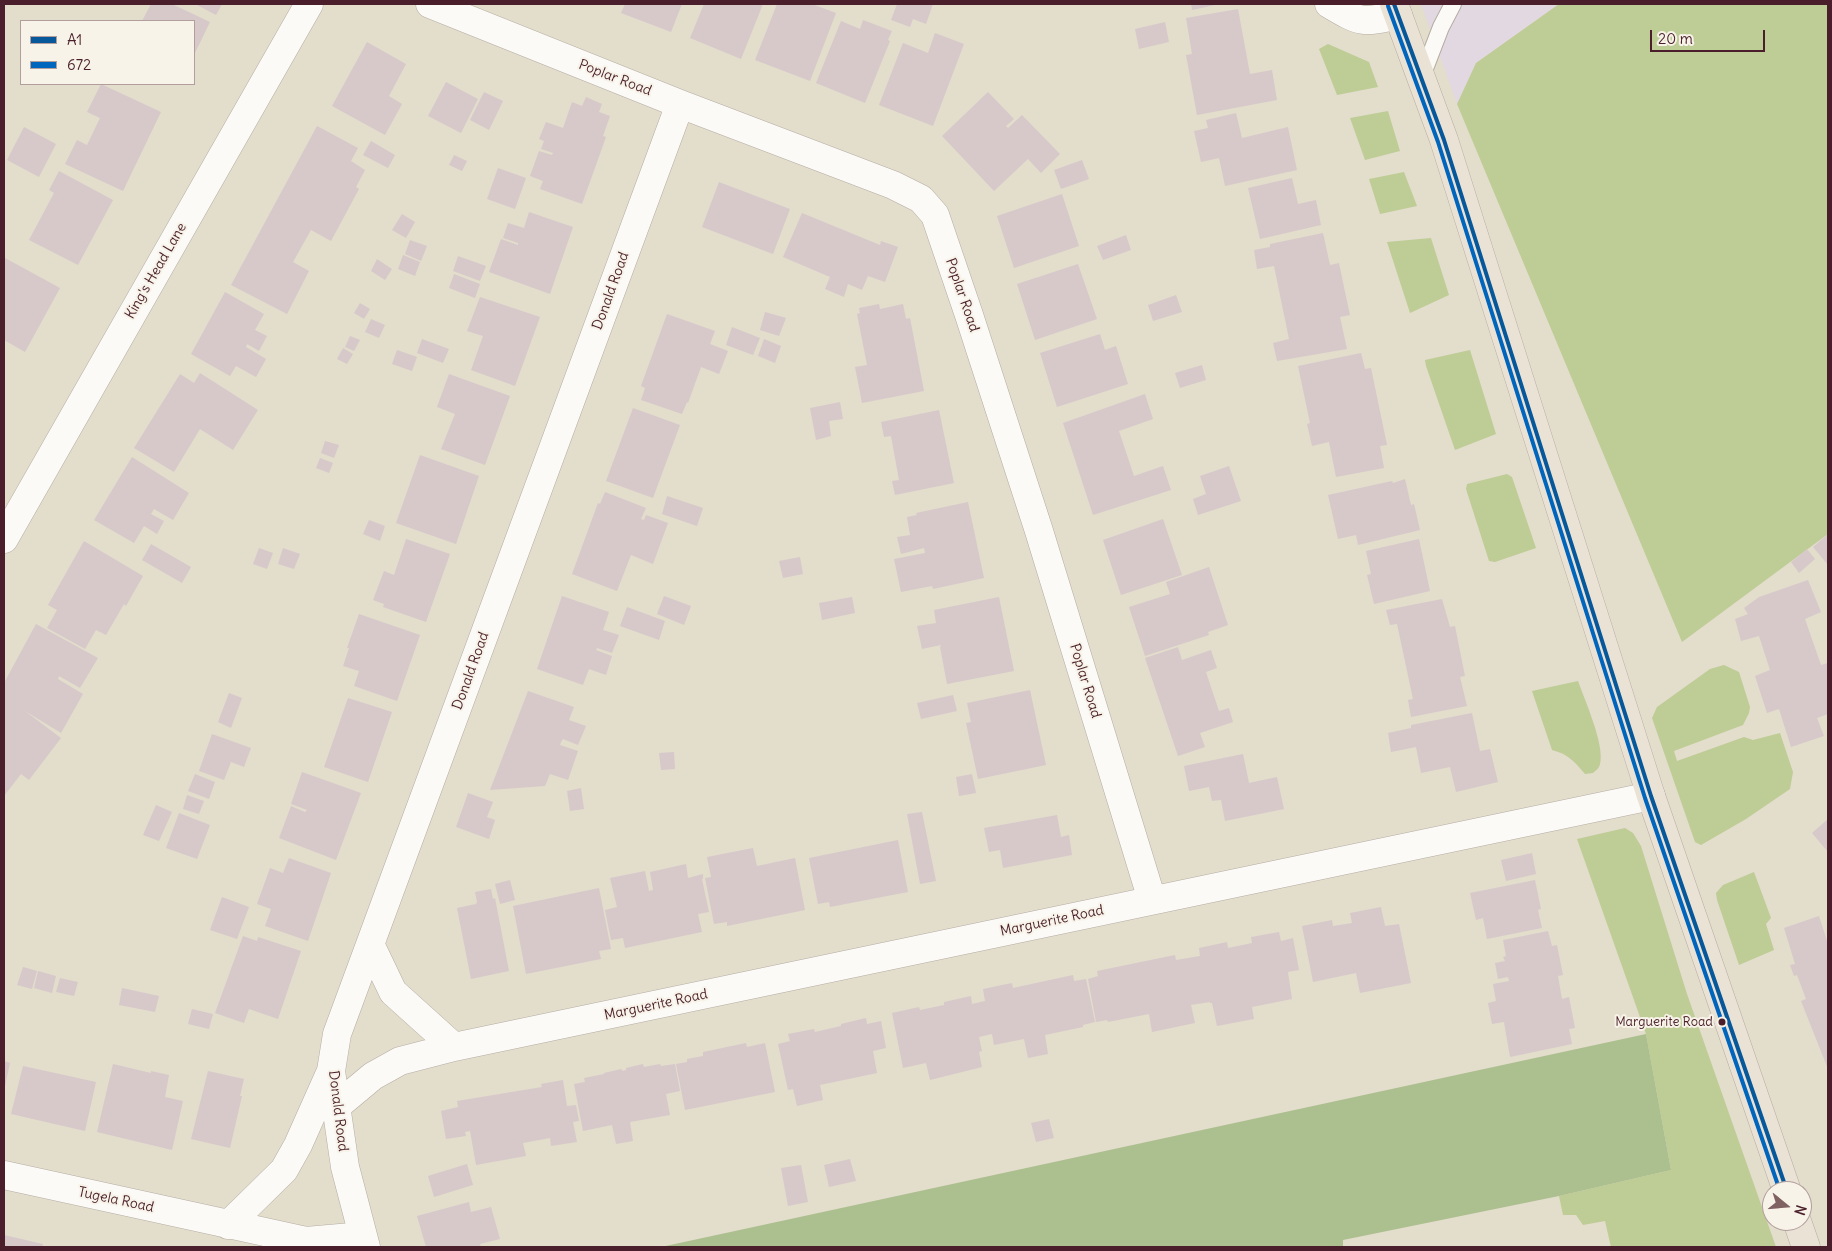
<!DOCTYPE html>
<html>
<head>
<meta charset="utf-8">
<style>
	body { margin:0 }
	#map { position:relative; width:1832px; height:1251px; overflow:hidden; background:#e3ddcc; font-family:Delius,sans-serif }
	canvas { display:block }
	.frame { position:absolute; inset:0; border:5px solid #4a1f2b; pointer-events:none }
	.legend { position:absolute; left:20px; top:20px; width:175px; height:65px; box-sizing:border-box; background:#f7f3e8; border:1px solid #b29e9c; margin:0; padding:6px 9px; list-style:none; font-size:15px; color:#4a1f2b }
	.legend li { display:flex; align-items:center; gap:10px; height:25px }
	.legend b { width:25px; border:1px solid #b29e9c }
	.north { position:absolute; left:1762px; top:1181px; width:50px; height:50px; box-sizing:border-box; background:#f7f3e8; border:1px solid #b29e9c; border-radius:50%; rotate:107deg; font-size:14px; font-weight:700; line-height:20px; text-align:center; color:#4a1f2b }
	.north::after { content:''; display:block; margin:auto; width:18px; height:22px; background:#806263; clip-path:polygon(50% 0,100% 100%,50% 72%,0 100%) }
	.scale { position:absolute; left:1650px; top:30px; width:115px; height:22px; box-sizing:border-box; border:2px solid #4a1f2b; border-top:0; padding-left:6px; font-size:15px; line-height:18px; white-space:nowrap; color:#4a1f2b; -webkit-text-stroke:4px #f7f3e8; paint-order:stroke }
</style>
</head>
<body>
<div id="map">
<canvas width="1832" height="1251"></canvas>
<div class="frame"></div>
<ul class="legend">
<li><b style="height:6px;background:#07589b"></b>A1</li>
<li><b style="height:6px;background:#0065bd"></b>672</li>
</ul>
<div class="north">N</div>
<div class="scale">20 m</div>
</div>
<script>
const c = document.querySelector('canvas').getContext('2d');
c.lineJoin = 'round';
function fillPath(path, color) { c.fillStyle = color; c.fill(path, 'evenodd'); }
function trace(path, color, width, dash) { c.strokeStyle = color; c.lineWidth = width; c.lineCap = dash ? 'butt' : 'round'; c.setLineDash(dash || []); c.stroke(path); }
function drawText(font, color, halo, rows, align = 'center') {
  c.font = font + ' Delius,sans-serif'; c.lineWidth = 4; c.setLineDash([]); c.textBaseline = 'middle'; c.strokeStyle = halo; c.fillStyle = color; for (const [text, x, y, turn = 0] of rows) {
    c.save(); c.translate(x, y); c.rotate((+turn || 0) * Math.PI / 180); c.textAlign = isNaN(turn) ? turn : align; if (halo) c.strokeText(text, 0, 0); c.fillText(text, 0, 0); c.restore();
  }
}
const built = new Path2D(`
	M1421,4H1559L1476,63L1457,104Z`);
const green = new Path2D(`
	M1559,4H1828V534L1682,642L1457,104L1476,63Z
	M1328,44L1369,62L1378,87L1337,95L1319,49Z
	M1388,111L1400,151L1365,160L1350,118Z
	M1404,172L1417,206L1380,214L1369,179Z
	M1431,238L1449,295L1410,313L1387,242Z
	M1470,350L1496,434L1455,450L1426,366L1425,360Z
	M1507,474L1512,477L1536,548L1495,562L1489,561L1466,489L1467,484Z
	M1724,665L1739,672L1750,707L1749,713L1743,725L1674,751L1677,761L1744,737L1753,740L1780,733L1793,772L1790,789L1746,819L1701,845L1695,842L1652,718L1657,707L1710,669Z
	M1578,681C1585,701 1605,745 1600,764C1599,769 1596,770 1593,773L1585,774C1574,761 1568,754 1552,750L1532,691Z
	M1625,828L1633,833L1641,846L1687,994L1776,1247H1611L1605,1221L1583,1225L1576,1215H1563L1559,1196L1671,1170L1646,1034L1577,839Z
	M1754,872L1771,918L1766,924L1774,950L1739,965L1717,900L1716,893L1723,885Z`);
const forest = new Path2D(`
	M1646,1034L1671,1170L1559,1196L1343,1240V1247H661Z`);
const building = new Path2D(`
	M151,4H172L210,22L194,55V21H142Z
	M195,4H222L216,15Z
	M625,4H682L671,32L621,13Z
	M704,4H763L741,59L690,38Z
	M777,4H812L836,13L810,81L755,60Z
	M897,4H933L926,24L913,19L910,27L891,20Z
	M1191,4H1214L1215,5L1192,10Z
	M1238,9L1250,74L1272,70L1277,100L1197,115L1186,55L1192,54L1186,18Z
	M863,20L892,31L888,40L890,41L865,103L816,83L841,21L860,29Z
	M1165,22L1169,42L1139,49L1135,29Z
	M935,33L964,44L933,126L879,105L903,43L928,53Z
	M367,42L406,64L389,96L402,104L385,135L332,106Z
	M446,82L478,99L461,133L428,116Z
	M101,84L161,112L123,191L65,164L77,140L87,145L100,118L87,112Z
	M484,92L503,101L489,130L470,120Z
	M988,92L1014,119L1006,126L1008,128L1022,115L1060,154L1041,173L1028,159L994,191L942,136Z
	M586,97L602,104L599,112L610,116L603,136L606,137L582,204L540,189L543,181L530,176L539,151L552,155L553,153L541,149L544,141L539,139L546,122L563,128L572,102L582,106Z
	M1236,113L1242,138L1288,127L1297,170L1225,186L1219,158L1201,162L1194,131L1208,128L1206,120Z
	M317,126L358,148L351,161L365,170L356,187L359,189L331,241L311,230L293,262L309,271L287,314L231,285Z
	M24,127L56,144L39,177L7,160Z
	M371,141L395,155L388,168L363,155Z
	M454,155L467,161L462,171L449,165Z
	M1082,160L1089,179L1061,189L1054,170Z
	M498,168L526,178L515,209L487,199Z
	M59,171L113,200L78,265L29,240L54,193L49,190Z
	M1292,178L1298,204L1316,200L1321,225L1260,239L1248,188Z
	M719,182L790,209L773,254L702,227Z
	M1062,194L1079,246L1014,268L997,216Z
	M529,212L573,227L550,294L489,272L501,239L518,245V243L503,238L508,223L524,228Z
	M802,213L880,245L881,241L898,247L885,282L868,276L862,290L848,284L844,297L825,289L830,277L783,257Z
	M402,214L415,222L406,238L392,230Z
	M1323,233L1330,265L1339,263L1345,292L1350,315L1340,317L1347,349L1277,361L1273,343L1289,339L1274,266L1257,269L1254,250L1270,247V244Z
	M1126,235L1131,250L1103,260L1097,246Z
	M410,240L427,246L421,261L405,254Z
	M403,255L420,262L415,276L398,269Z
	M458,256L486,266L480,281L453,271Z
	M5,258L60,288L25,352L4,340V260Z
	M377,259L392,269L385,280L371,271Z
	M1078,264L1097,319L1035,340L1017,284Z
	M454,274L480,284L475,298L449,288Z
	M225,292L264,314L255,330L267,336L259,351L247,344L246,347L266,359L256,377L236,366L230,376L191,354Z
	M1176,295L1182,312L1153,321L1148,305Z
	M480,297L540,317L515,386L471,370L483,336L467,331Z
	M360,303L370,309L364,319L354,313Z
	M879,304L880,309L903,304L906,319L910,318L924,391L862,403L855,367L867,365L857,314L860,313L859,308Z
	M765,312L786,318L779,336L760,330Z
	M667,314L715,331L710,344L728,351L719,374L701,367L688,403L687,402L682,414L641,400L645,388L641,386Z
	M371,319L385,325L379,338L365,332Z
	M732,327L760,338L753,355L726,345Z
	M1100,334L1105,350L1116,346L1128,384L1057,407L1040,353Z
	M350,336L360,340L354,351L345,347Z
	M422,339L449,349L443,363L417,353Z
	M764,339L781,346L775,363L758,356Z
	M343,348L353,354L347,364L337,359Z
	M397,350L417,357L412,371L392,364Z
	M1361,353L1365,369L1371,368L1387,445L1380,446L1384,468L1336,477L1329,442L1312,446L1307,424L1310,423L1298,366Z
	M1202,365L1206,380L1180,388L1175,373Z
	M200,373L258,410L233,450L200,429L174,472L134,448L180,374L194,383Z
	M449,374L510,396L485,465L441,449L455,414L437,407Z
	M1145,394L1153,419L1119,431L1134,476L1163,466L1171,490L1093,515L1063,423Z
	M840,402L843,419L829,421L831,436L816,440L810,408Z
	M633,408L680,425L653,498L606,481Z
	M939,410L954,483L895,495L892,481L899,480L891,436L884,437L881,422Z
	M325,441L339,445L334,458L321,453Z
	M420,455L479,476L456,544L396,523Z
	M132,457L189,493L173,520L154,509L151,514L164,521L157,534L144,526L134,543L94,520Z
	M320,458L333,463L329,473L316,468Z
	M1229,466L1241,501L1198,515L1193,499L1206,494L1200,476Z
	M1405,479L1411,505L1414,504L1420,530L1358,545L1356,535L1338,539L1328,495L1392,481L1393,483Z
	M605,492L646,508L641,519L644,520L646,515L668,523L653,564L631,555L617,591L572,574L598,503L600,504Z
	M667,496L703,508L697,526L662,514Z
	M968,502L984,578L933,589L932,586L901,592L894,559L925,553L924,548L901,554L897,537L910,535L907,517L917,515L916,513Z
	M1163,519L1182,575L1121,595L1103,540Z
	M369,520L385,526L380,541L363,534Z
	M1828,534V565L1813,547Z
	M406,539L450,554L426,622L383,607L384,604L373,600L384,571L394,575Z
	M1419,539L1430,591L1374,604L1367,575L1371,574L1366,551Z
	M84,541L143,576L126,606L124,604L106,635L96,630L85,649L47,628L57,610L48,605Z
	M151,544L191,567L182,583L142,560Z
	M259,548L273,553L267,569L253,564Z
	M283,548L300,554L294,569L278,564Z
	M1807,549L1815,559L1799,573L1791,562Z
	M800,557L803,574L783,578L779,561Z
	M1209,567L1228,625L1208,632L1209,635L1145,656L1129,607L1170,594L1166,582Z
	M1808,580L1821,612L1805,619L1821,665L1828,663V714L1817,718L1824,736L1791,747L1779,709L1767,713L1755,676L1770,670L1759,636L1741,641L1735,619L1748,614L1744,608L1759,597Z
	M562,596L609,612L603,630L619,635L612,653L597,648L596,650L612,656L606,675L589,669L583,685L537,669Z
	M664,596L691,606L684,625L657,614Z
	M852,597L855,613L822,620L819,603Z
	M999,597L1014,671L947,684L940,647L941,645L922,649L917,626L936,623L934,610Z
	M1442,599L1450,627L1455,626L1465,676L1460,677L1467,706L1411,717L1408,700L1413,699L1397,624L1390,625L1386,610Z
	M627,607L665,621L659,640L620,626Z
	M359,614L420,635L397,701L354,686L359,671L343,666L349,648H347Z
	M36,624L98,658L80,688L59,676L58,679L83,694L61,733L25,711L61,738L29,780L21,774L4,796V683Z
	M1178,647L1182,660L1211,650L1217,668L1206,672L1219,711L1229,708L1233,722L1200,733L1205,747L1178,756L1145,658Z
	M1030,690L1046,765L978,779L966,723L971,722L967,703Z
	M528,691L574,707L569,720L586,726L578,745L563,739L561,742L560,745L578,751L568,780L550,774L545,786L490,790Z
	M229,693L242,698L231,728L218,722Z
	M953,695L957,711L921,719L917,703Z
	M348,698L392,712L368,782L324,767Z
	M1472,713L1480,751L1490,749L1498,782L1456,792L1450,767L1421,773L1416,747L1391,752L1388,733L1411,728V725Z
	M212,734L251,748L244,767L231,762L224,780L199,771Z
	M674,752L675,769L661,770L659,753Z
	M1243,754L1249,783L1277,777L1284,809L1225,821L1221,800L1212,801L1209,787L1189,791L1184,766Z
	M302,772L361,793L336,860L279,838L291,806L305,812L307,810L291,804Z
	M195,774L215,782L209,799L188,791Z
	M972,774L976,793L959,796L956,777Z
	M581,788L584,809L570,811L567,791Z
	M468,793L493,802L487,817L495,820L489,839L456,827Z
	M187,795L204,801L199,814L183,809Z
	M156,805L172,812L159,841L143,835Z
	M922,812L936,881L920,884L907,814Z
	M179,813L210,825L197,859L166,848Z
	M1057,815L1061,837L1069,835L1072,855L1003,868L1000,850L989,852L984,828Z
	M1828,819V852L1812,833Z
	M898,840L908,892L830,907L829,902L818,904L809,858Z
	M753,848L757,866L795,858L805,910L727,926V922L714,924L705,878L711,877L707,857Z
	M1532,853L1536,874L1506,881L1501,860Z
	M289,858L331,873L308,941L265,926L271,909L257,904L270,868L283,873Z
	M686,864L688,878L703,874V879H702L709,912L698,914L702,932L625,948L623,938L611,940L605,910L617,907L610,878L645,871L649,891L653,890L650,872Z
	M510,880L515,900L500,904L495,884Z
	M1535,880L1541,909L1538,910L1542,928L1487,939L1483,918L1476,920L1470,893Z
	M599,888L611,949L599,951L601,959L526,974L513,906Z
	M491,889L493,899L495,898L509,971L471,979L457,908L476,904L477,902L475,892Z
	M222,897L249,907L237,939L210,930Z
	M1381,907L1385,926L1399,924L1411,983L1360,993L1356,973L1313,982L1302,926L1332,920L1333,926L1352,923L1350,913Z
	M1819,916L1828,944V1069L1801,1001L1806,999L1797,975L1794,976L1790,965L1795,964L1784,928Z
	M1548,931L1552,946L1557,945L1563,975L1558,976L1562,999L1569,997L1575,1028L1569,1029L1572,1044L1510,1057L1504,1022L1492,1024L1488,1003L1496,1001L1493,984L1509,981L1508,977L1498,979L1495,963L1505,961L1503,957L1506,956L1503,940Z
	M1279,932L1281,941L1293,938L1299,970L1288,972L1292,999L1252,1007L1254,1019L1217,1026L1212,1003H1210V1002L1191,1005L1195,1023L1152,1032L1149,1014L1108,1022L1107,1020L1096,1022L1088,979L1098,976L1097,971L1175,955L1176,960L1200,956L1199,948L1227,942L1228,948L1252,943L1251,937Z
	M243,936L257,941L258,937L301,951L278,1019L249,1009L244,1023L215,1013Z
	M23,967L37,971L32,989L17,985Z
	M38,971L56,976L52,993L34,988Z
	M1073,975L1074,981L1086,979L1095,1022L1083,1025V1027L1045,1035L1048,1054L1028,1058L1024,1039L994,1045L992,1034L979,1037L982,1051L979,1052L982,1067L930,1080L926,1063L903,1068L892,1013L919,1007L920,1010L944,1005V1002L971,996L972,1004L985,1001L983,989L1012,983L1013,988Z
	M60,978L78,982L74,996L56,992Z
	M122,988L159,996L155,1012L119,1005Z
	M192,1009L213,1014L209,1029L188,1024Z
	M866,1018L867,1024L881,1021L886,1048L873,1051L877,1073L820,1085L823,1100L797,1106L793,1089L788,1090L778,1044L790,1041L788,1034L814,1029L815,1032L841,1026V1024Z
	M746,1043L747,1047L765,1043L775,1092L685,1110L676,1064L687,1062V1059L703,1056V1052Z
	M4,1061L10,1063L5,1086H4Z
	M113,1064L151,1073V1071L169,1075L165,1097L183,1101L172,1150L97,1132Z
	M643,1064L644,1067L660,1064L661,1066L675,1064L680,1091L666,1094L670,1115L630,1122L633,1141L616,1144L612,1125L583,1131L574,1084L585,1082L584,1078L604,1074V1073L621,1069L623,1071L626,1070V1068Z
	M23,1066L96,1082L85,1131L11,1114Z
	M208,1071L244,1079L240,1096H242L230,1148L191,1139Z
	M563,1080L567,1106L576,1105L579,1121L573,1122L577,1142L551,1146L550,1138L523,1143L526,1156L476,1165L470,1131L465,1132L466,1136L446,1139L441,1111L458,1107L457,1101L542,1087L541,1084Z
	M1049,1119L1054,1138L1036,1142L1031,1123Z
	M850,1159L856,1181L829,1187L824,1165Z
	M467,1164L473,1185L434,1197L428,1176Z
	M801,1165L808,1202L788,1206L781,1168Z
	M469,1202L471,1212L491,1207L500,1239L480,1244L481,1247H426L417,1216Z
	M4,1235L43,1244L42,1247H4Z`);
const service = new Path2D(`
	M1421,79L1441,27L1453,4`);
const minor = new Path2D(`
	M430,4L680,104L893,185L921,199L935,215L969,315L1039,531L1152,900
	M1329,4C1361,23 1362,23 1398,15
	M371,946L393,992L454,1047
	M337,1106L373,1076L400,1061L454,1047L1651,796
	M4,1175L306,1241L363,1236
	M228,1225L284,1170L298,1145L331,1071
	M366,1247L345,1167L331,1071L337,1034L680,104`);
const tertiary = new Path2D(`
	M4,539L309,4`);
const trunk = new Path2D(`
	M1394,4L1444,140L1651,796L1787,1191
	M1797,1221L1806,1247`);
const bus1 = new Path2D(`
	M1394,4L1444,140L1651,796L1787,1191`);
const bus2 = new Path2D(`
	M1388,6L1438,142L1645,798L1780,1191`);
const markers = [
	[1722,1022,4.5,"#4a1f2b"]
];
const busNames = [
	["Marguerite Road",1713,1022]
];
const streetNames = [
	["Poplar Road",615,78,21],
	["King's Head Lane",156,271,-60],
	["Donald Road",611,291,-70],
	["Poplar Road",962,295,71],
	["Donald Road",471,671,-70],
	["Poplar Road",1085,681,73],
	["Marguerite Road",1052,921,-12],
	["Marguerite Road",656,1005,-12],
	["Donald Road",338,1111,83],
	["Tugela Road",116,1200,12]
];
fillPath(built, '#e2d8e1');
fillPath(green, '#becc95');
fillPath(forest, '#acbf8e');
fillPath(building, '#d7c9ca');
trace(service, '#b5ada3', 18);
trace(minor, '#b5ada3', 29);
trace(tertiary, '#b5ada3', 29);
trace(trunk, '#b5ada3', 29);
trace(service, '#fbfaf7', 16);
trace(minor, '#fbfaf7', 28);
trace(tertiary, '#fbfaf7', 28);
trace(trunk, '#ebe2d6', 28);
trace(bus1, '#07589b', 4);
trace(bus2, '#0065bd', 4);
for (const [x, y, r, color] of markers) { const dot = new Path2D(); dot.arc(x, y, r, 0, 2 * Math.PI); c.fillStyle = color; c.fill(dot); trace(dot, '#f7f3e8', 2); }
drawText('13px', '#4a1f2b', '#f7f3e8', busNames, 'right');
drawText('14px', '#4a1f2b', '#f7f3e8', streetNames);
</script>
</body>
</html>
